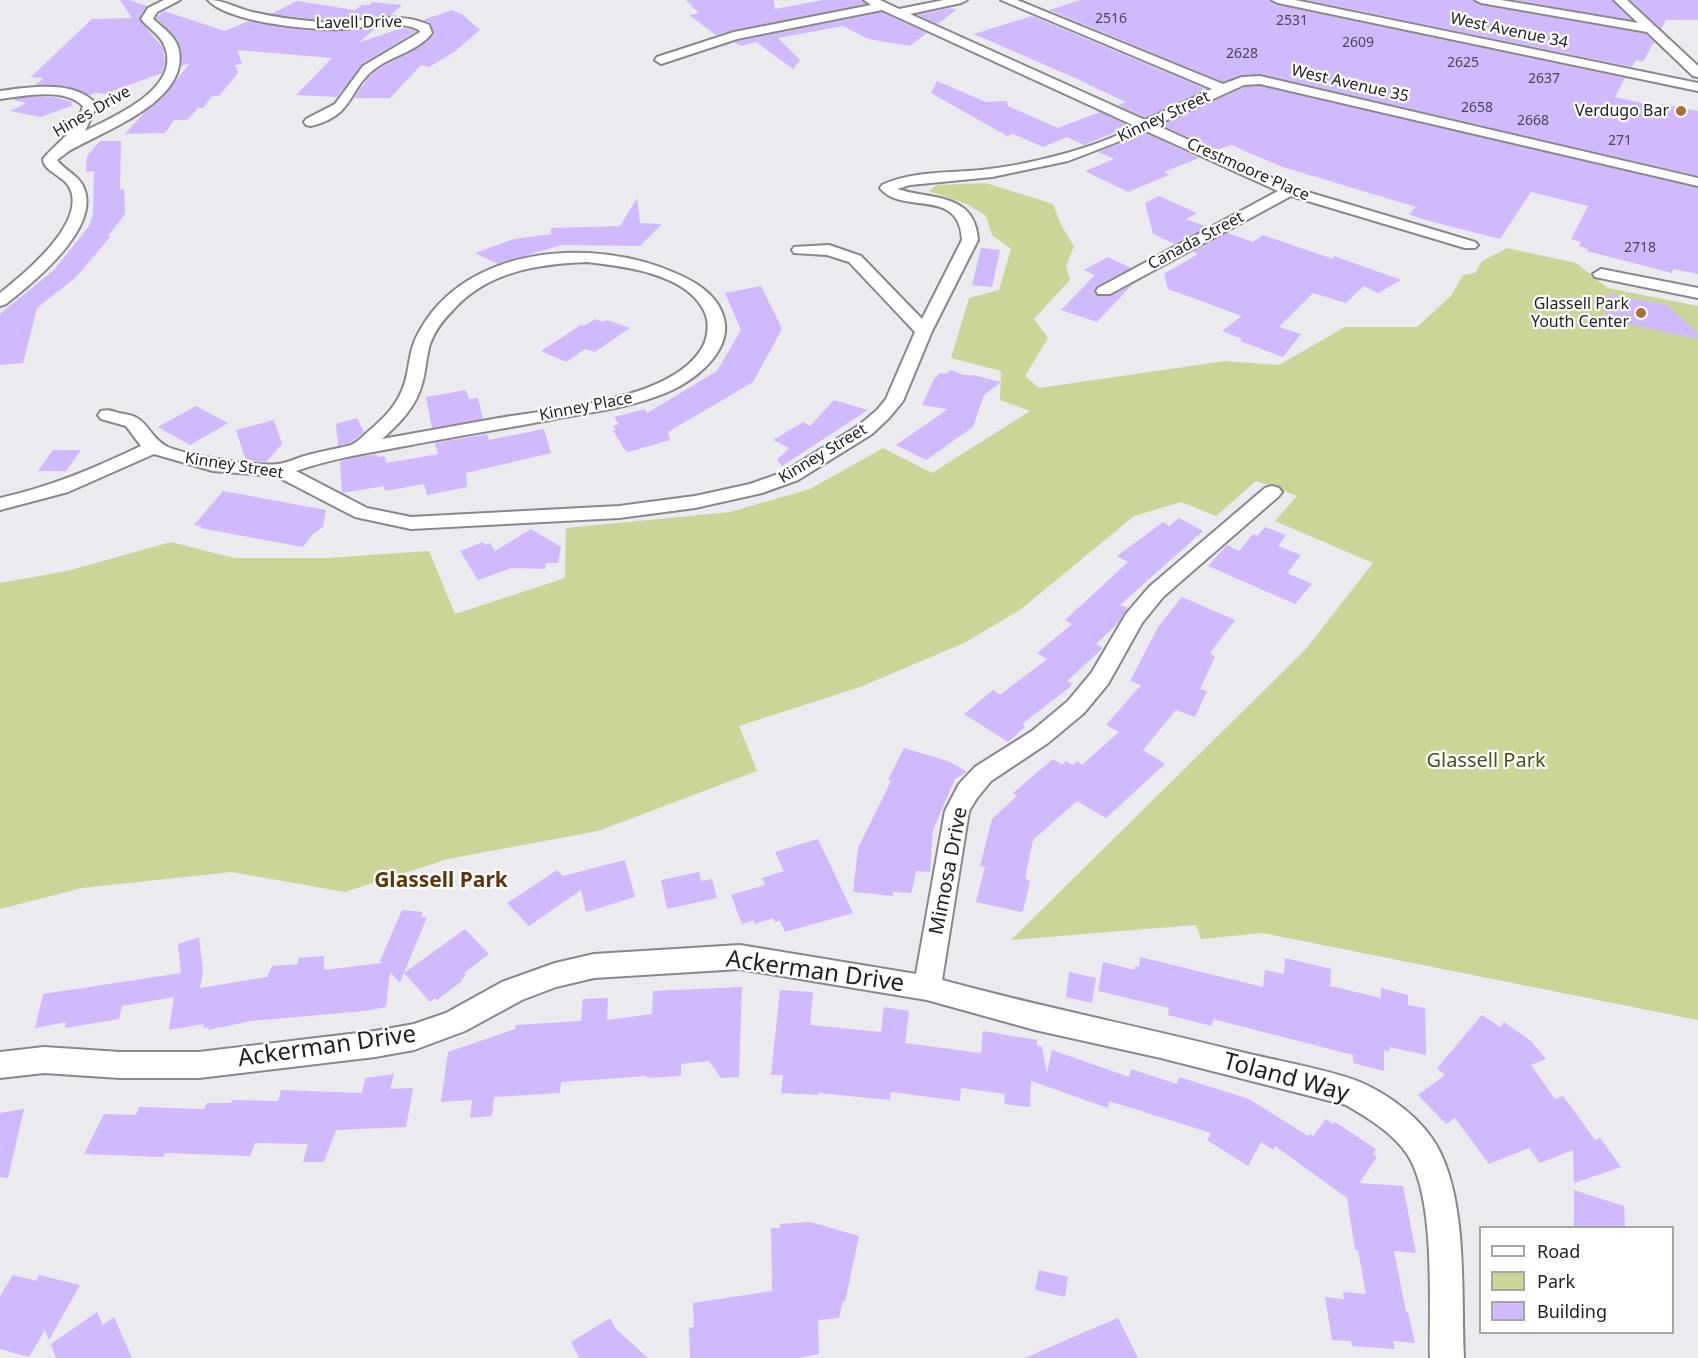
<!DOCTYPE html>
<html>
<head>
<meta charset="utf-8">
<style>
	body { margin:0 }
	#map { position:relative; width:1698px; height:1358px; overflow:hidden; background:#ebeaef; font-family:"Noto Sans",sans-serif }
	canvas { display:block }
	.legend { position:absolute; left:1479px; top:1226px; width:195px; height:108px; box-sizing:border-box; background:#fff; border:2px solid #a5a5a6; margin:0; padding:8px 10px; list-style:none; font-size:18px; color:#1f1f21 }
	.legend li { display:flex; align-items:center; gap:12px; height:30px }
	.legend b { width:30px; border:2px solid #a5a5a6 }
</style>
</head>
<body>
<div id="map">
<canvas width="1698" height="1358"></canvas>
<ul class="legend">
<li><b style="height:8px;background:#fff"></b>Road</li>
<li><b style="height:16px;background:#ccd598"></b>Park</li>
<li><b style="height:16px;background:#d0b9fd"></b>Building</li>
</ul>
</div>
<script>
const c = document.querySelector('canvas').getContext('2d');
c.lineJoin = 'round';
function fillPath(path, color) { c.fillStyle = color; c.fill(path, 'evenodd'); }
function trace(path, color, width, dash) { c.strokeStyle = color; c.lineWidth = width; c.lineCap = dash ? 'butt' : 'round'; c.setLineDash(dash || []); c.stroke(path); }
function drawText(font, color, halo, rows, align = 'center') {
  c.font = font + ' "Noto Sans",sans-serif'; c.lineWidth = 4.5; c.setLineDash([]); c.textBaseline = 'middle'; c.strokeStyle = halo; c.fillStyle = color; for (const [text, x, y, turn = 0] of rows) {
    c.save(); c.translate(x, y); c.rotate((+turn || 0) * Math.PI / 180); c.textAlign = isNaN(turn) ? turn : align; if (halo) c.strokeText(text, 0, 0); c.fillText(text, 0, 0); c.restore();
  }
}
const green = new Path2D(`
	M986,183L1053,204L1061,225L1074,246L1066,266L1070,280L1034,319L1048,338L1025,376L1039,388L1225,361L1279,365L1345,327H1417L1451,296L1463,275L1475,273L1482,261L1507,248L1576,263L1608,288L1698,306V1020L1263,933L1201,939L1196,925L1011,940L1305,650L1373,563L1275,521L1297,496L1256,481L1216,516L1181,502L1134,516L1020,610L964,643L860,687L739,726L757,771L598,831L448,859L345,892L232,872L82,888L0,909V583L67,571L171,542L234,558H327L429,551L455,614L565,578L566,528L730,512L810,489L883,448L932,473L1030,411L1000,400L1001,371L951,358L969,298L999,290L1011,249L992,235L986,216L967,204L929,191L937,185Z`);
const building = new Path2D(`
	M120,0H129L147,6L139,19L163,48L165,62L162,73L104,94L96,93L90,95L65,86L35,85L44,78L31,77L92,19L132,18Z
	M686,0H774L775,9L823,0H862L865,4L734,30L716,35L689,15L699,13Z
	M1081,0H1270L1278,5L1625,78L1615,97L1660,107L1662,104L1698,111V176L1261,74L1241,75L1223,82L1049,10Z
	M1306,0H1473L1481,5L1646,34L1654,42L1643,62L1636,60L1632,67Z
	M1515,0H1612L1631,20Z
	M1630,0H1698V20H1666L1661,29Z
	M297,1L355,10L362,5H369L372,2L402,5L390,16L348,19L320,20L271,14Z
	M950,8L956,10L938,24L917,15Z
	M452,10L463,15L480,30L454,52L429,67L421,65L390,98H354L368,78L377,70L421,46L434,35L431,24L423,20Z
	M164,11L225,31L248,21L311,31H342L376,28L358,43L402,28L416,31L362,64L337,97L296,95L332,58L237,50L242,64L235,65L238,73L219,96H212L203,108H198L187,120H174L165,133L125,134L145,112L159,101L190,63L181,66V50L177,40L156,18Z
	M882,12L927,33L910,46L868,39L843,26L778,38L800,60L793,69L756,42L741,46L734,42Z
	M1032,16L1206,89L1145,118L1118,105L1126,102L1087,84H1089L974,34Z
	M937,81L986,102L1007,101L1008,106L1058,128L1100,112L1130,126L1084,145L1067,137L1043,147L1013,134L1007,136L931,93Z
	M1260,86L1698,188V274L1673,269L1672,273L1587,251L1588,249L1579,246L1581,242L1571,239L1588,206L1531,192L1500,239L1422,219L1409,214L1416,207L1280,166L1231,145L1217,150L1161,125L1245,87Z
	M32,97H54L73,102L71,103L72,106L40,117L10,111L26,103L13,100L15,99Z
	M1146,133L1199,158L1164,172L1169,175L1128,192L1085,171L1114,159L1098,152Z
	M100,141H121L120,190L124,189L125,214L108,236H111L75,278L37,308L23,363L0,365V314L54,270L89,226L93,215L94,171L86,172L87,156Z
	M1159,196L1197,213L1186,219L1207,227L1175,244L1153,234L1145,203Z
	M637,198L640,223L662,224L640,246L562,245L498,264L475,253L514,239L551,234V228L620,226Z
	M1227,233L1253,242L1263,235L1333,259L1334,256L1401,280L1378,293L1364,286L1346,303L1313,293L1279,327L1301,334L1283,357L1240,341L1242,339L1222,331L1242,316L1168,289L1164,274L1198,254L1193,252Z
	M981,248L1000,250L992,287L972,285Z
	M1108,257L1131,268L1097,286L1094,290L1096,295L1111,296L1133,284L1097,322L1061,310L1095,275L1084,270Z
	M761,286L782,329L753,382L668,432L670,440L628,452L624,449L613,430H616L613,426L619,424L614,417L645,409L647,413L717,371L741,330L725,293Z
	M1608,294L1667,305L1698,333V339L1605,319Z
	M595,319L603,322L607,320L630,328L595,352L585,349L566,362L541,351L581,325L584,326Z
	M952,370L963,375H973L1001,382L984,395L973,427L926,460L896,445L948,409L922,405L934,379L940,373L946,374Z
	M466,390L469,399L478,398L483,419L432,428L426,397Z
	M834,400L868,410L782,466L777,460L789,448L773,440L803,422L810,426Z
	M196,406L228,423L190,445L158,427Z
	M357,418L364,432L352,442L338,446L336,424Z
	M274,420L282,444L266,462L246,461L236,430Z
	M544,429L551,453L466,473L467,487L427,495L424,484L385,491L384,486L342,493L340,461L376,454L378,457L385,456L386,463L438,454L435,443L487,434L489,440Z
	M53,450H81L66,471H38Z
	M223,491L326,510L323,527L313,534L303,547L200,528L202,526L194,525Z
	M1179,518L1203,531L1120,605L1128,608L1117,624L1096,644L1103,648L1067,681L1072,684L1070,687L1022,724L1025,727L1008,742L964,714L993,690L1000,695L1047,659L1037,653L1072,624L1065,620L1128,562L1117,556L1163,522L1169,526Z
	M1265,527L1286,535L1278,546L1301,555L1287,573L1312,584L1295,604L1208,566L1227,545L1239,551L1253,534L1257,536Z
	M531,529L561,547L558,563H546L545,569L511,568L478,580L460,551L483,542L485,545L490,543L495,551Z
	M1182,597L1235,620L1210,653L1215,657L1200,689L1207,691L1195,717L1176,710L1143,750L1165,764L1106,818L1077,801L1033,840L1025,878L1030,881L1023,911L1021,912L976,902L985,867L980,866L992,819L1017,796L1013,793L1053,759L1062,765L1066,761L1073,765L1077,761L1082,765L1119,732L1106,725L1141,685L1130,681L1158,627Z
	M904,748L948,761L967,772L955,779L933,830L930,872L916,871L912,891L910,893L893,892V896L853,892L858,848L891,781L888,780Z
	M818,839L853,913L785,932L780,921L775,922L773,918L755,924L754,920L742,924L731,895L765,885L762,878L784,871L775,852Z
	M625,860L635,897L586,912L581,890L529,926L507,903L557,870L563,876Z
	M699,872L701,881L712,879L717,898L667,909L661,880Z
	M402,910L423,912L421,917H427L404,973L465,929L489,954L464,973L466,975L461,980L462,981L437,1000L435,998L430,1002L404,973L400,983L390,972L386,1007L364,1011L251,1021L208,1030L209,1027L203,1028L204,1024L169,1030L174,997L122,1006L119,1019L65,1028L66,1022L35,1028L43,994L181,973L178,944L199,937L203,971L200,988L267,977L272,966L298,964V958L324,956V970L382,963L380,961Z
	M1140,957L1263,987L1265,970L1284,974L1285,958L1331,969L1330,986L1381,998V988L1408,995V1005L1425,1008L1426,1055L1389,1047V1052L1384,1050V1071L1353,1063V1055L1213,1019L1212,1026L1168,1015L1169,1008L1098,991L1103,962L1135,970V966L1139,967Z
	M1069,972L1096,978L1092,1003L1066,997Z
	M742,987L739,1077L721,1078L709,1061L681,1064V1076L647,1078V1076L561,1082L560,1093L494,1097L492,1116L470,1118L472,1100L441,1102L448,1052L515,1029L516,1025L581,1021L583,999L608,998L607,1020L652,1014L653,991Z
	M780,990L813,992L810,1025L881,1032L884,1007L909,1011L905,1043L981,1053L983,1031L1037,1040V1045L1042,1047L1047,1073L1052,1050L1129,1077L1131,1069L1177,1084L1179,1077L1249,1099L1308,1136L1310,1134L1313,1136L1326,1119L1333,1124L1335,1122L1376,1149L1373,1154L1377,1157L1359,1183L1403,1186L1416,1253L1394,1251L1406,1312H1408L1415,1343L1393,1341L1395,1349L1352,1346L1351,1341L1332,1340L1325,1297L1344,1299L1343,1292L1366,1294L1358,1250H1355L1347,1198L1275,1146L1273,1150L1261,1142L1248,1166L1207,1140L1211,1133L1109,1101L1108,1108L1031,1081L1030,1107L1004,1104L1005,1094L961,1088L960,1101L891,1092L890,1100L819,1093L818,1095L781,1093L783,1075H771Z
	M1482,1015L1500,1027L1504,1022L1531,1041L1546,1059L1531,1065L1555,1099L1563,1096L1595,1140L1600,1138L1621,1167L1574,1183L1573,1150L1540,1163L1529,1148L1489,1164L1455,1118L1446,1124L1418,1095L1445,1075L1437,1068Z
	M394,1074L390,1089L413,1088L406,1127L336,1130L324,1162H303L308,1144L255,1143L250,1156L165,1153L163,1157L84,1154L104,1114L136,1115L139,1107L204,1109L207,1103H231L232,1100L278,1101L281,1090L362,1093L365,1078Z
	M24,1109L8,1178L0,1177V1113Z
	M1574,1190L1624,1206L1625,1227H1574Z
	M810,1222L859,1236L845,1302L843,1301L839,1318L818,1320L819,1354L798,1358H690L689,1328L694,1327L693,1303L772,1291L771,1228H780V1224Z
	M1039,1270L1068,1277L1065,1297L1035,1290Z
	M13,1275L36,1281L39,1275L80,1285L49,1340L45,1330L29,1357L0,1349V1296Z
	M97,1312L103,1325L114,1317L132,1358H56L51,1344Z
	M610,1318L616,1329L648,1358H579L571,1342Z
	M1118,1318L1138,1358H1025L1080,1334Z`);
const minor = new Path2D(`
	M164,0H180L157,12L153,19C162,27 177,37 179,51C188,102 103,131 69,151L57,160C64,170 77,174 83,186C103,227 33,283 6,304L0,306V293C23,275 91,220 68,185C61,175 44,171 43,159C58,141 77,131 83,106C64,87 24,96 0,99V91C29,87 76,79 97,105L85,131C113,117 181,89 165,47C161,35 149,29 141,19L148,8Z
	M208,0C224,0 236,8 252,12C274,17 297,20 320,22C357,25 394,9 429,25L432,33C418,51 394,55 376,68C347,89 356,115 311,126L306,125L304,122L306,119L335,104L363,66L420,32L419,30C396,19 367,28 342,29C313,31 227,22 208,0Z
	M864,0H880L899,9L944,0H967L961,3L910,14L1145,120L1212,89L1001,0H1017L1223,84L1242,77L1260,76L1698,178V186L1260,84L1244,85L1156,125L1294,188L1475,242L1478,245L1475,248H1465L1291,196L1110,294H1098L1096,291L1098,288L1278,191L1146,131L1068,161L992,177L910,185L897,189C931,200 975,192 978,240L932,331L903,401L889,418L872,434L798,480L762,493L695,508L619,518L411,529L355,517L276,476L213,471L154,454L68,492L0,510V498C50,487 95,468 141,446L126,426L101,419L98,415L101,411C108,409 112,411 119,413C124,414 132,415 137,418C148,424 153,440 168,447C189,456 256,467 278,464C288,463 299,457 308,455C322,451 337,449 351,445C358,442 364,435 370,430C389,414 402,399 407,374C410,359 411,345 419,332C466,245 593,237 675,273C697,282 722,298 725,324C728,355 693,381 668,392C635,406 600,411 565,417C514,427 463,435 411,445C373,452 333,458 296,471L367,508L411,517L619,506L695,496L750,484L784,472L858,426L877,410L886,399L915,332L849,262L827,255L794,253L792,250L794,247L829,245L861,256L922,319L962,240C960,186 902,216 880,188L882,185C911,171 950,173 981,170C1024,166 1099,148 1135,126L882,10L737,39L661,64L655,60L657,57L734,32L871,5ZM587,262C622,266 682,273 702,307C709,318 709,330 705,342C681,400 553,409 499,418C460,425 421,432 382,439C399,424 416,407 422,384C426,371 426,357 430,344C435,330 443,320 453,310C488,271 538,264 587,262Z
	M1272,0H1295L1698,83V91L1278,3Z
	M1475,0H1501L1638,23L1614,0H1627L1698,66V77L1693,76L1647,32L1481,3Z
	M1601,269L1698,288V298L1595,277L1593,274Z
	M1272,486L1279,488L1282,492L1279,496L1163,597L1142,623L1108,684L1084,713L1048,743L991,781L977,798L969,811L942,980C1041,1007 1142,1027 1241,1052C1277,1061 1327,1069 1360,1082C1390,1095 1422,1119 1438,1148C1468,1204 1461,1296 1464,1358H1430C1429,1304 1436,1197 1407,1154C1392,1132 1368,1118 1346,1105L1161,1058L1035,1030L927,1000L740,969L594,978L556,987L522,1000L465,1031L414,1050L375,1057L199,1078H120L44,1073L0,1078V1052L44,1047L120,1052H199L375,1031L414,1024L446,1013L502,982L555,963L594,954L740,945L916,974L945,811L959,784L975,767L1032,731L1068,701L1092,672L1126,614L1149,587L1265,488Z`);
const markers = [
	[1681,111,6,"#ac6f33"],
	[1641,313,6,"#ac6f33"]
];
const farNumbernames = [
	["2516",1111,19],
	["2531",1292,21],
	["2609",1358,43],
	["2628",1242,54],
	["2625",1463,63],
	["2637",1544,79],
	["2658",1477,108],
	["2668",1533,121],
	["271",1620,141],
	["2718",1640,248]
];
const farStreetnames = [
	["Lavell Drive",359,23,-1],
	["West Avenue 34",1509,31,12],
	["West Avenue 35",1350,84,13],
	["Hines Drive",92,112,-30],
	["Kinney Street",1164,117,-25],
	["Crestmoore Place",1248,170,24],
	["Canada Street",1196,241,-28],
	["Kinney Place",586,407,-11],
	["Kinney Street",823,454,-31],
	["Kinney Street",234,466,9]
];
const farPoinames = [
	["Verdugo Bar",1669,111],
	["Glassell Park",1629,304],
	["Youth Center",1629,322]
];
const parkNames = [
	["Glassell Park",1486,761]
];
const streetNames = [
	["Mimosa Drive",949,871,-79]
];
const neighbourhoodNames = [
	["Glassell Park",441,881]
];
const nearStreetnames = [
	["Ackerman Drive",815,972,8],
	["Ackerman Drive",327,1047,-8],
	["Toland Way",1286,1078,15]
];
fillPath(green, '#ccd598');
fillPath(building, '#d0b9fd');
trace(minor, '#89878c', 4);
fillPath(minor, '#fff');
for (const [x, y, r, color] of markers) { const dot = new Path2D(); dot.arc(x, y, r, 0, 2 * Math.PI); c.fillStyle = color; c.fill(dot); trace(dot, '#fff', 2); }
drawText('14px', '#4b4658', null, farNumbernames);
drawText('16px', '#1f1f21', '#fff', farStreetnames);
drawText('16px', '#1f1f21', '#fff', farPoinames, 'right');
drawText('20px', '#4b511b', '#fff', parkNames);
drawText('20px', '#1f1f21', '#fff', streetNames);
drawText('bold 21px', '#5f3609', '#fff', neighbourhoodNames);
drawText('24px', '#1f1f21', '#fff', nearStreetnames);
</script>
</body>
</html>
